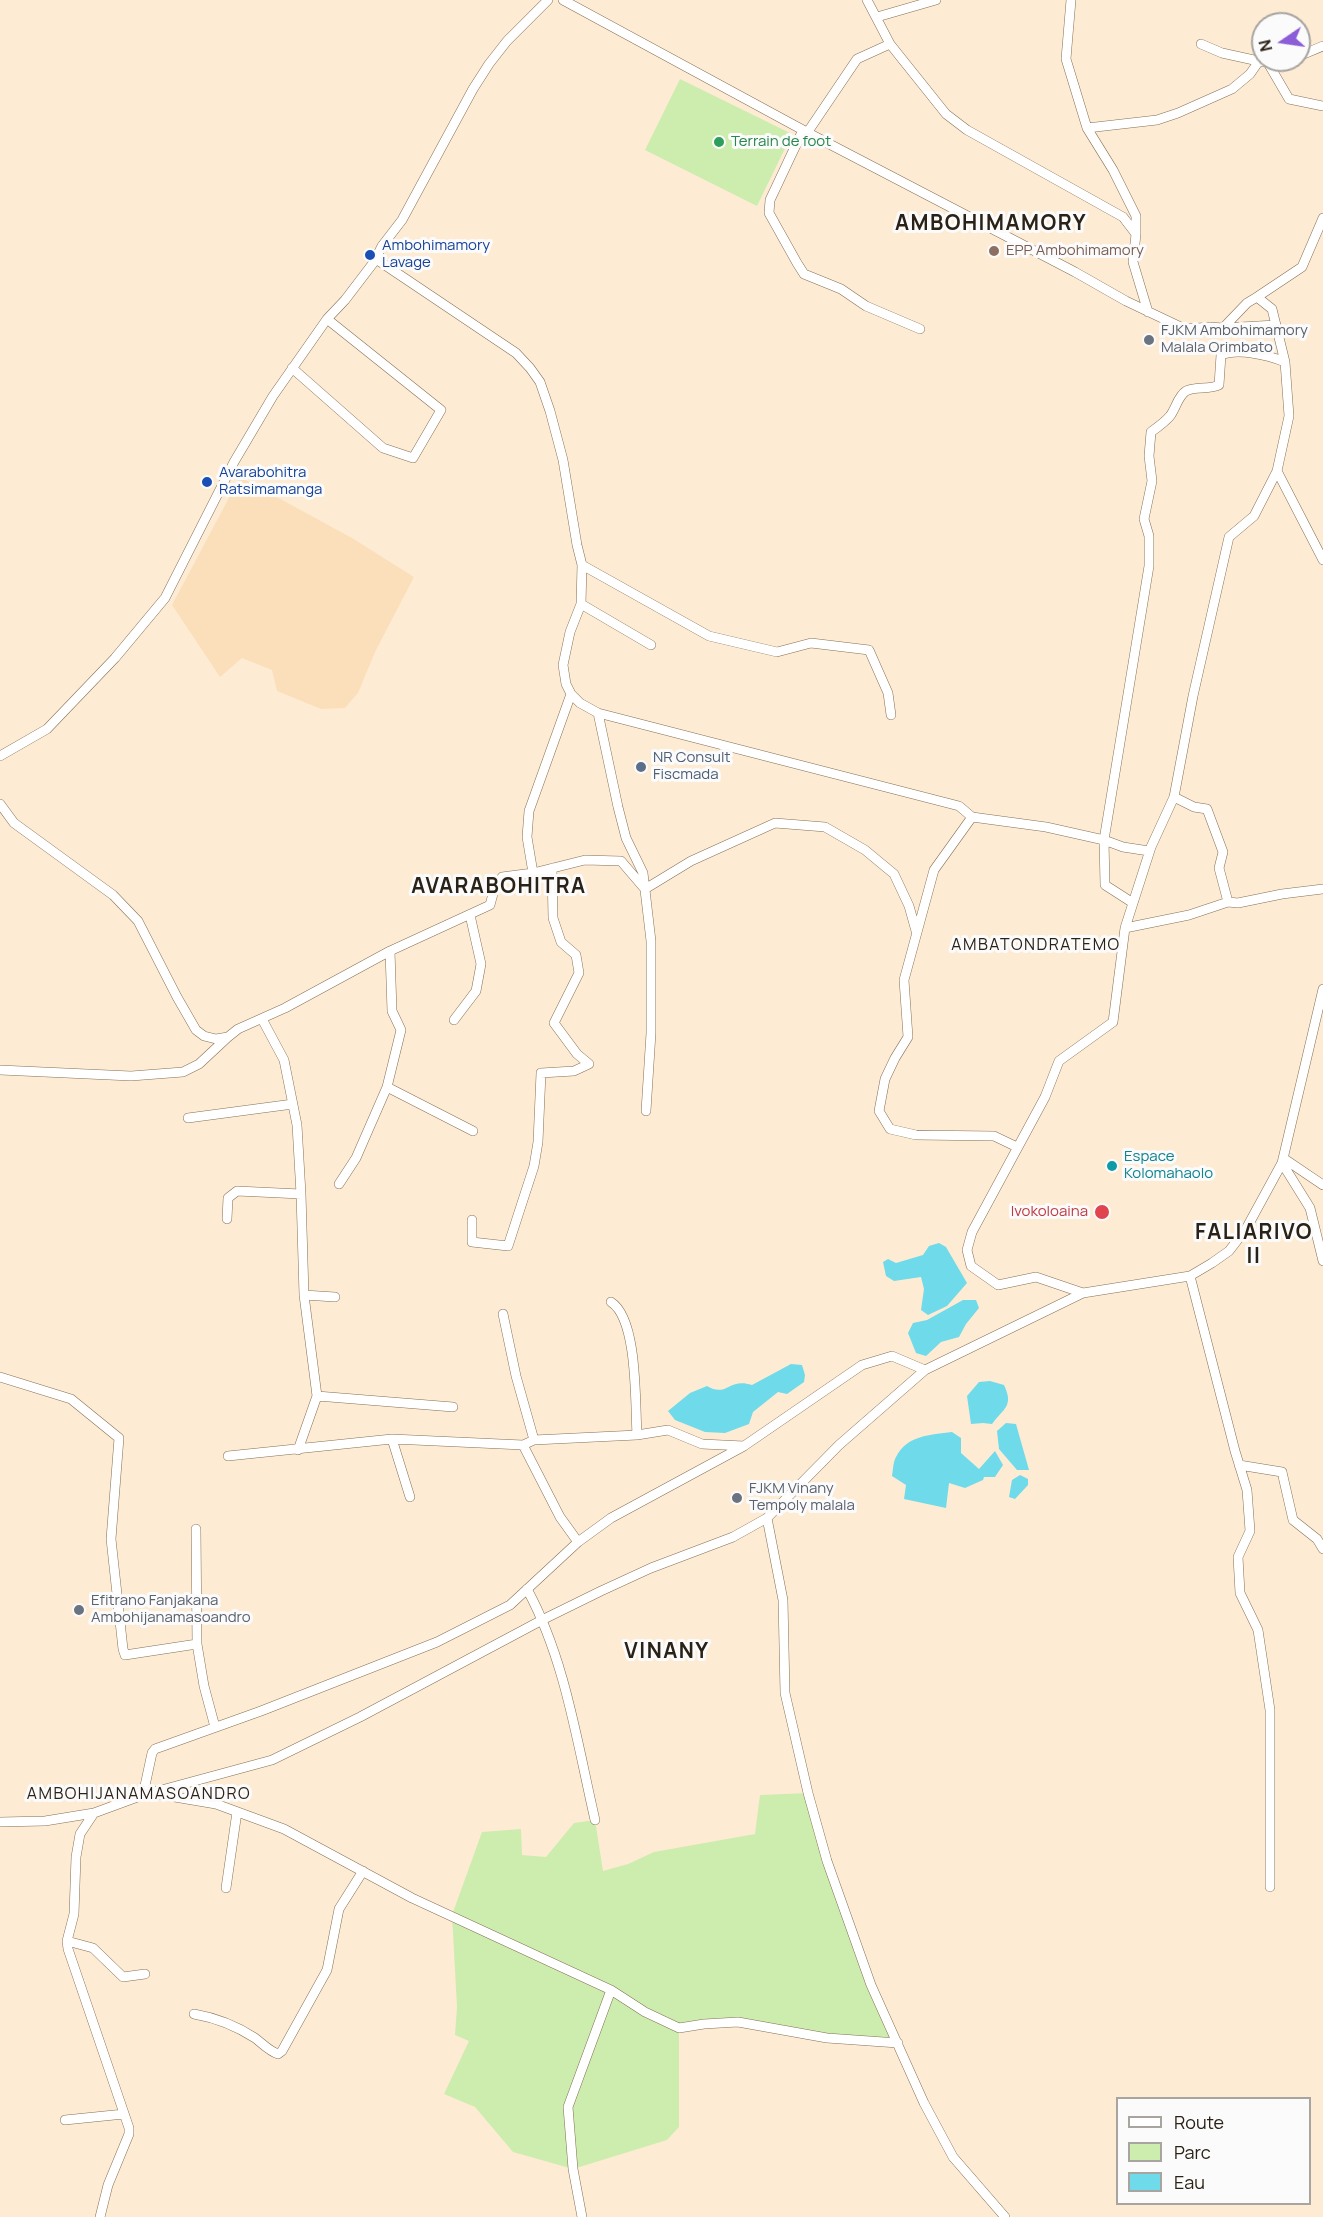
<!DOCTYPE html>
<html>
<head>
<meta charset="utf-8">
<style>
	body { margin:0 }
	#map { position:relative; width:1323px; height:2217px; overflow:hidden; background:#feebd3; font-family:Manrope,sans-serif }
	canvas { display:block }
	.legend { position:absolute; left:1116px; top:2097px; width:195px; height:108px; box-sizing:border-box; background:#fbfbfb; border:2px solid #a8a4a0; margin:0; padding:8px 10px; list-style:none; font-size:18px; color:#2b2217 }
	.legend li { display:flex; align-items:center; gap:12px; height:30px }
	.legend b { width:30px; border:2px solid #a8a4a0 }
	.north { position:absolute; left:1251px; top:12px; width:60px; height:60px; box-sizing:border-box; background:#fbfbfb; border:2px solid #a8a4a0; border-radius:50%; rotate:257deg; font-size:16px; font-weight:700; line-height:24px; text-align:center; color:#2b2217 }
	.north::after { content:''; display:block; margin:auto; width:21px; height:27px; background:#8c5dd7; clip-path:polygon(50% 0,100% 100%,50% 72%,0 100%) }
</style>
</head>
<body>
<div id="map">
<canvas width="1323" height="2217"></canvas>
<ul class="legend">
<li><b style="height:8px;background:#fff"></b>Route</li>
<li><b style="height:16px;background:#cdedaf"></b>Parc</li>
<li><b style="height:16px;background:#6fdaea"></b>Eau</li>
</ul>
<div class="north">N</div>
</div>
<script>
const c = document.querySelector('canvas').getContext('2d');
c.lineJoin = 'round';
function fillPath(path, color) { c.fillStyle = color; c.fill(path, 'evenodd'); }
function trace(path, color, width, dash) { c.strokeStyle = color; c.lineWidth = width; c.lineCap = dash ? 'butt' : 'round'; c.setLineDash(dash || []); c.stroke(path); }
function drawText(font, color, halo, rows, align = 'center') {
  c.font = font + ' Manrope,sans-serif'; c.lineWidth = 6; c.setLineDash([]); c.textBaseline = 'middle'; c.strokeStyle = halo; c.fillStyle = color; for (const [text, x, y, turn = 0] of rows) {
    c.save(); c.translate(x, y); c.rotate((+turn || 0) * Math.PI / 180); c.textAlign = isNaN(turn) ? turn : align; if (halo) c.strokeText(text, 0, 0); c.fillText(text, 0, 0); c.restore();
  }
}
const built = new Path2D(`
	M240,477L352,538L414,577L375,652L358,693L345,708L321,709L277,691L272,670L242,658L220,677L172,605Z`);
const green = new Path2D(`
	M680,79L792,134L757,206L645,150Z
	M808,1793L827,1861L898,2043L738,2022L679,2028V2127L667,2140L573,2169L513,2152L475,2107L444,2094L469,2041L455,2035L457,2007L452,1915L482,1832L521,1829L522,1855L546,1857L574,1823L595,1820L603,1871L628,1864L654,1852L755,1834L760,1795Z`);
const water = new Path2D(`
	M939,1243L946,1247L967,1283L947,1306L928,1315L921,1310L924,1289L921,1277L894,1281L886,1276L883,1262L888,1259L896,1263L923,1255L929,1246Z
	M963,1300H976L979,1308L966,1324L959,1337L941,1342L926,1356L916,1353L908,1333L913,1323L927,1320Z
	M791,1364L802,1365L805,1375L804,1382L787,1394L778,1392L753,1412L749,1424L725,1433L705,1432L675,1420L668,1411L690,1393L707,1386C727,1398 729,1377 752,1385Z
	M990,1381L1004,1385C1014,1406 1004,1408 992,1424L983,1423L971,1424L967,1396L979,1382Z
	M1006,1423L1016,1424L1029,1470H1017L999,1449L997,1431Z
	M952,1432L961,1438V1453L979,1469L995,1451L1003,1465L995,1477H984L983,1480L965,1488L949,1483L946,1508L904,1499L906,1485L892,1476C893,1471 893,1462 896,1457C907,1435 930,1435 952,1432Z
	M1020,1475L1028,1479V1485L1015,1499L1009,1497L1012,1480Z`);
const minor = new Path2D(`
	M563,0L814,136L1075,272L1126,301L1185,329L1210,327L1223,328L1247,303L1257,297L1272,309L1285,362L1289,416L1277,471L1323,560
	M867,0L890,44L946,114L967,130L1123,217L1136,234L1133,262L1148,312
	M1071,0L1066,59L1087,128L1113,170L1136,216V234
	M877,17L936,0
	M1201,44L1222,53L1263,62
	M1299,56L1323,46
	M1280,60L1268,63L1289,99L1323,106
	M1087,128L1157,120L1178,113L1232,89L1250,74L1259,61
	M803,130L770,200L769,213L797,263L804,274L841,289L866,306L920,329
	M807,133L857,59L890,44
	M376,259L516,353L530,368L540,382L550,411L563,460L577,545L582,565L581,604L570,632L563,665L566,684L571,694L580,703L598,713L618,807L626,838L643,873L651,941V1033L646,1111
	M1257,297L1302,267L1323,218
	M1223,328L1276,325
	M292,368L383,448L413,458L441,410L327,319
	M582,565L709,636L777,652L811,643L869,650L888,693L891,715
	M581,604L651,645
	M598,713L959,806L972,817L934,870L904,980L908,1037L895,1058L885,1079L879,1111L890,1129L916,1135L994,1136L1017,1147
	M0,756L47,729L115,658L165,598L234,462L273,396L327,319L345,300L374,262L382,246L402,220L473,89L489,64L507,41L548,0
	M1174,797L1194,807L1207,809L1223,852L1219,868L1228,902
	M0,804L14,823L113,895L138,921L177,997L196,1030L204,1036L216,1039L228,1037L238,1029L285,1008L390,951L490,905L494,890L502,877L533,873L527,837L529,811L571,694
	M972,817L1046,827L1104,840L1123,847L1149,851
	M533,873L585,860L621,861L645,889L691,861L775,823L825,827L865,850L894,874L909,906L916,931
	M1133,903L1105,885L1104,840L1149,566V536L1144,519L1152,481L1149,456L1151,432C1158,427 1165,422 1170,416C1176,408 1178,396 1186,391C1195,386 1209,390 1219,385L1221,355C1238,348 1268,355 1285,362
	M1125,928L1189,915L1228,902L1238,903L1282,894L1323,889
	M454,1020L476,991L481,964L470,915
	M0,1070L131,1076L183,1072L199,1064L228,1037
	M387,1087L473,1131
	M188,1118L293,1104
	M1283,1158L1323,1185
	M1282,1163L1310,1208L1323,1261
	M339,1184L356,1158L387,1087L401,1030L392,1011L390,951
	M301,1194L304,1295L335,1297
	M227,1219L228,1198L237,1191L301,1194L297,1125L284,1060L262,1019
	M472,1220V1242L508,1246L534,1166L538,1142L541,1073L574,1071L589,1064L577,1054L554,1023L579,973L576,955L561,942L553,918L552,868
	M1190,1276L1235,1451L1247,1490L1250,1531L1238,1557L1240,1593L1258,1630L1270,1710V1887
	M1083,1293L1036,1277L998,1285L971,1266L967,1250L972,1232L1045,1097L1059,1061L1113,1022L1125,928L1151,847L1174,797L1193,696L1229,537L1254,516L1277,471
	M304,1295L317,1396L453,1407
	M611,1302C638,1319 635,1403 637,1435
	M0,1377L71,1399L119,1438L111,1539L123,1649L125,1655L197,1644L196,1529
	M392,1439L410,1497
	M534,1440L637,1435L668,1430L702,1444L744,1446
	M523,1445L560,1517L578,1542
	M298,1450L317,1396
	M228,1456L392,1439L523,1445L534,1440L516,1376L503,1314
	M1239,1465L1282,1472L1293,1520L1317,1539L1323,1549
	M767,1518L783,1600L785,1693L808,1793L827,1861L871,1985L924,2103L953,2157L1005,2217
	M527,1589C565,1659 577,1742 595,1820
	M197,1644L204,1686L215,1727
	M157,1794L216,1804L284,1829L412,1898L611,1990L645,2012L679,2028L704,2024L738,2022L827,2038L898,2043
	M143,1795L152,1753L155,1749L261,1711L437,1642L510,1605L578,1542L611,1518L744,1446L862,1365L892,1356L925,1370
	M94,1813L80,1834L76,1857L74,1914L67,1941L68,1949L129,2128V2134L108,2185L100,2217
	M0,1822L45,1821L94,1813L143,1795L272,1760L360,1717L544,1619L601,1591L651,1568L733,1537L767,1518L839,1445L925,1370L1083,1293L1190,1276L1212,1263L1229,1251L1246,1229L1282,1163L1323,989
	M226,1888L237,1812
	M67,1941L93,1948L123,1977L145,1974
	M194,2014C217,2018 235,2025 255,2038C263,2044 269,2051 278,2054L282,2051L327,1970L339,1909L363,1871
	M65,2120L124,2114
	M582,2217L573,2169L568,2107L611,1990`);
const markers = [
	[719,142,6,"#2e9e5b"],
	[994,251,6,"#8d6e63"],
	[370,255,6,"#1a4fb4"],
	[1149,340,6,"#6b7280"],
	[207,482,6,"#1a4fb4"],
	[641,767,6,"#5c6f8a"],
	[1112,1166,6,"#0f9aa8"],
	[1102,1212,8,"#e0444e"],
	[737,1498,6,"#6b7280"],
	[79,1610,6,"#6b7280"]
];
const leisureNames = [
	["Terrain de foot",731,142]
];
const transitNames = [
	["Ambohimamory",382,246],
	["Lavage",382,263],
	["Avarabohitra",219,473],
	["Ratsimamanga",219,490]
];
const educationNames = [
	["EPP Ambohimamory",1006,251]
];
const worshipNames = [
	["FJKM Ambohimamory",1161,331],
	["Malala Orimbato",1161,348],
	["FJKM Vinany",749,1489],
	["Tempoly malala",749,1506],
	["Efitrano Fanjakana",91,1601],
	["Ambohijanamasoandro",91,1618]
];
const serviceNames = [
	["NR Consult",653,758],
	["Fiscmada",653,775]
];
const cultureNames = [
	["Espace",1124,1157],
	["Kolomahaolo",1124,1174]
];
const healthNames = [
	["Ivokoloaina",1088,1212]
];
const neighbourhoodNames = [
	["AMBATONDRATEMO",1036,946],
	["AMBOHIJANAMASOANDRO",139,1795]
];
const districtNames = [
	["AMBOHIMAMORY",991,224],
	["AVARABOHITRA",499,887],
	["FALIARIVO",1254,1233],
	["II",1254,1257],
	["VINANY",667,1652]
];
fillPath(built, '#fbdfba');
fillPath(green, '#cdedaf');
fillPath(water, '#6fdaea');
trace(minor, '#847055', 10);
trace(minor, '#fff', 9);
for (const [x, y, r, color] of markers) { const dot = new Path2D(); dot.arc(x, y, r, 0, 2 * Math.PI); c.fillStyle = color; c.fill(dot); trace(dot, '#fbfbfb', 2); }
drawText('15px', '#27864d', '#fbfbfb', leisureNames, 'left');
drawText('15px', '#164399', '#fbfbfb', transitNames, 'left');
drawText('15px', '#785e54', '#fbfbfb', educationNames, 'left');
drawText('15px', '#5b616d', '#fbfbfb', worshipNames, 'left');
drawText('15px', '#4e5e75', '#fbfbfb', serviceNames, 'left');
drawText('15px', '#0d838f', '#fbfbfb', cultureNames, 'left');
drawText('15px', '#be3a42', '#fbfbfb', healthNames, 'right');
c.letterSpacing = '1.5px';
drawText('16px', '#2b2217', '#fbfbfb', neighbourhoodNames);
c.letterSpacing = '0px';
c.letterSpacing = '1.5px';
drawText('bold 21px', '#2b2217', '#fbfbfb', districtNames);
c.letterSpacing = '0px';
</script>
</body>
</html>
